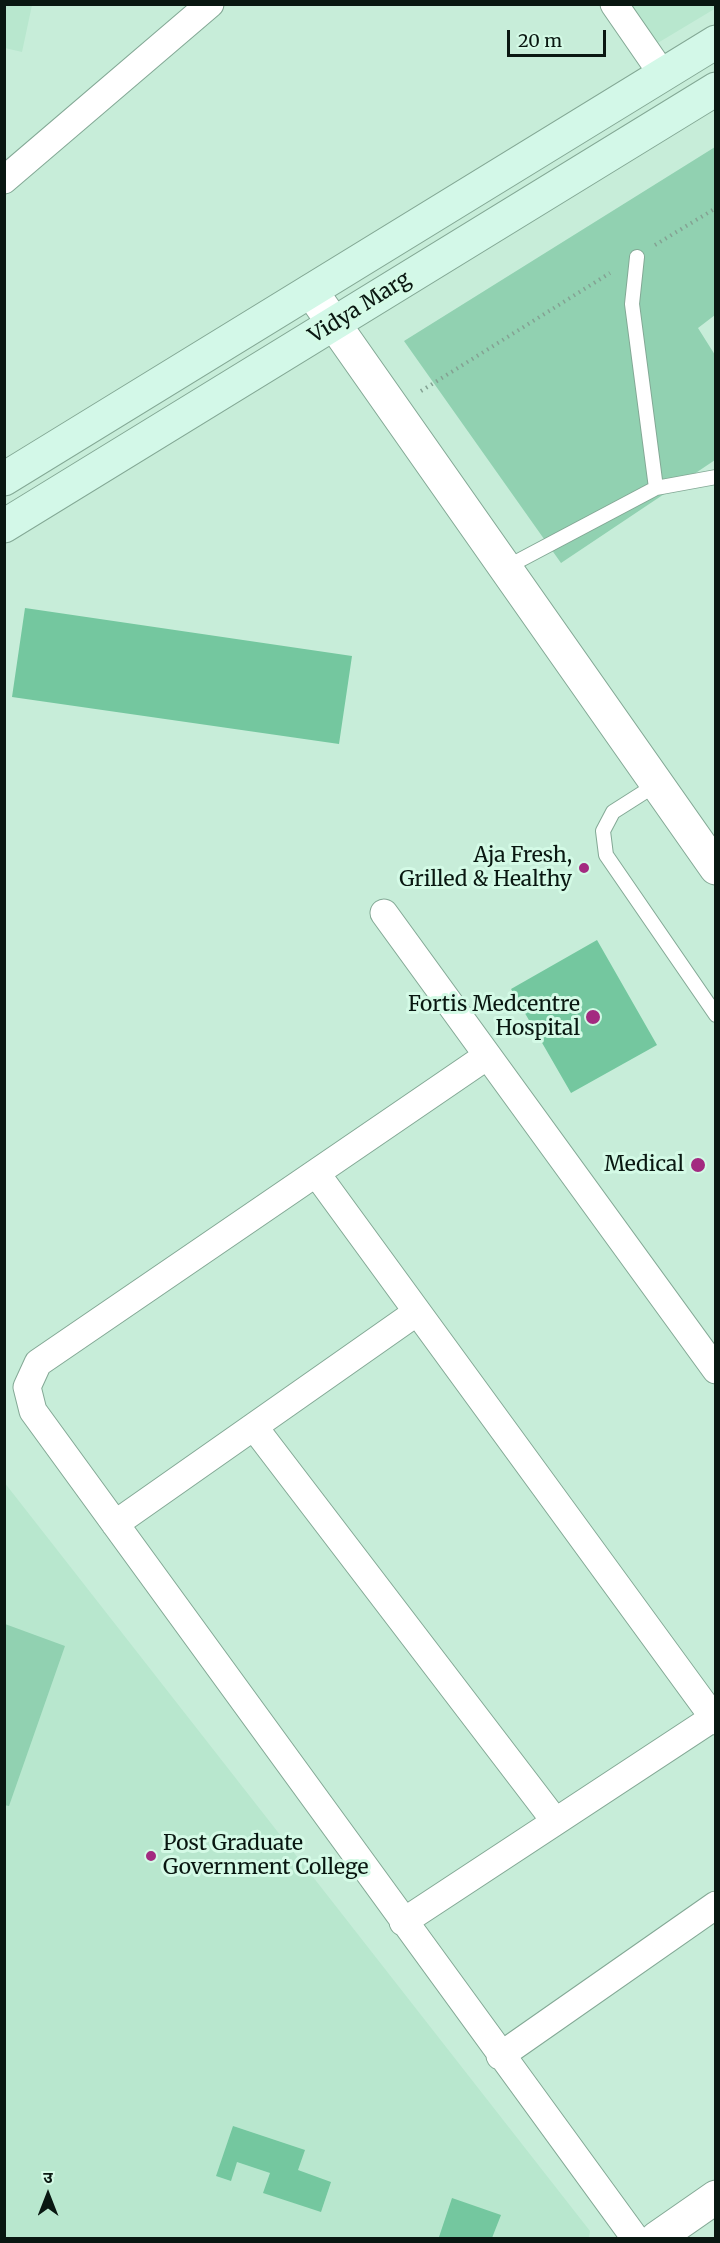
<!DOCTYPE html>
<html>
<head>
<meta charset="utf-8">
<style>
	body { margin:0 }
	#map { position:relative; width:720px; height:2243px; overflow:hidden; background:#c7edd9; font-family:Merriweather,"Noto Sans Devanagari",serif }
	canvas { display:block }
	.frame { position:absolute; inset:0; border:6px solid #091711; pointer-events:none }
	.north { position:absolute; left:18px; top:2165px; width:60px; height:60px; -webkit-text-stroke:4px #d4fae6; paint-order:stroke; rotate:0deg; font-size:16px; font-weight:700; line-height:24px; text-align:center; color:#091711 }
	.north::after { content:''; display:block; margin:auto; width:21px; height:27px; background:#091711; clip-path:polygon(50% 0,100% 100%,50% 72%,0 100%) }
	.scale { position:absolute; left:507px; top:30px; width:99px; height:27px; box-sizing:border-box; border:3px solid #091711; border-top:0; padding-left:8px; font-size:18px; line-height:21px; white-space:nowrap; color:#091711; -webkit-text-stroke:4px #d4fae6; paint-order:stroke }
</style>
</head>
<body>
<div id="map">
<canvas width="720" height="2243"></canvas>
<div class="frame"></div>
<div class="north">उ</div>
<div class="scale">20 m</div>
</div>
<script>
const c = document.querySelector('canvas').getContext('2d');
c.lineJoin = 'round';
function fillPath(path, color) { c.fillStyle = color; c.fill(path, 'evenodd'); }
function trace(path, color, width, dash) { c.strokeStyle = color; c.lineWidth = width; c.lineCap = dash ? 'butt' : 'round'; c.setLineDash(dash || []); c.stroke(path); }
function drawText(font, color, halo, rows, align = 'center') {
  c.font = font + ' Merriweather,serif'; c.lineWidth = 6; c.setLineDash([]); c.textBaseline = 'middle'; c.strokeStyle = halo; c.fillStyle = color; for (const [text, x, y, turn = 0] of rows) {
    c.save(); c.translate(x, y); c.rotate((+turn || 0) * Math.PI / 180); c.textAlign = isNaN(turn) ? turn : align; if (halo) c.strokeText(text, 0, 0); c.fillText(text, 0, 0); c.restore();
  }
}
const built = new Path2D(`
	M5,4L32,5L22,52L5,48Z
	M715,4L716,8L651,47L624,5Z
	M4,1482L590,2231L589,2238H5Z`);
const green = new Path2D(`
	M715,147V315L698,328L715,355V460L561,563L404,341Z
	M5,1624L65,1646L9,1806L4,1805Z`);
const building = new Path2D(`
	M25,608L352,656L339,744L12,697Z
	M597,940L657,1045L571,1093L511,989Z
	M233,2126L305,2150L298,2170L331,2182L321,2212L263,2193L270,2173L237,2162L231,2181L216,2176Z
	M452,2198L501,2215L492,2238L439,2237Z`);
const path = new Path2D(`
	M655,245L716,208
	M421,391L610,273`);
const service = new Path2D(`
	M637,257L632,304L656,488
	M505,568L656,488L716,477
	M657,784L613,812L603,831L606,855L716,1015`);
const minor = new Path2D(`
	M614,4L663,75
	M4,180L210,4
	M384,913L716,1370
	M487,1056L38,1363L27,1387L33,1411L635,2238
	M316,1173L716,1721
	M254,1427L555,1821
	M115,1524L417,1312
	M403,1922L716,1716
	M500,2056L716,1905`);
const tertiary = new Path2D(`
	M311,291L716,868
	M657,2238L716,2197`);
const secondary = new Path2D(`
	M4,479L716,42
	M4,526L716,89`);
const markers = [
	[584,868,6,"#a32a80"],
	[593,1017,8,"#a32a80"],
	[698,1165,8,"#a32a80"],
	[151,1856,6,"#a32a80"]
];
const streetNames = [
	["Vidya Marg",360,308,-32]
];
const poiNames = [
	["Aja Fresh,",572,856],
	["Grilled & Healthy",572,880],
	["Fortis Medcentre",580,1005],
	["Hospital",580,1029],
	["Medical",684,1165],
	["Post Graduate",163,1844,"left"],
	["Government College",163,1868,"left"]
];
fillPath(built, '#b8e7ce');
fillPath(green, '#91d1b1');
fillPath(building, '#74c79f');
trace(service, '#83a895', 16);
trace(minor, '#83a895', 29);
trace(tertiary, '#83a895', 35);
trace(secondary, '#83a895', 35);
trace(path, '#84a293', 4, [1.5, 4.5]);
trace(service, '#fff', 14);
trace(minor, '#fff', 27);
trace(tertiary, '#fff', 33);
trace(secondary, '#d3f8e8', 33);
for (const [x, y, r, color] of markers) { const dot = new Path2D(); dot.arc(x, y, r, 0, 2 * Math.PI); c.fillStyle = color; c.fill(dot); trace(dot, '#d4fae6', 2); }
drawText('21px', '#091711', '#d4fae6', streetNames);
drawText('21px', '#091711', '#d4fae6', poiNames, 'right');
</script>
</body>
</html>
